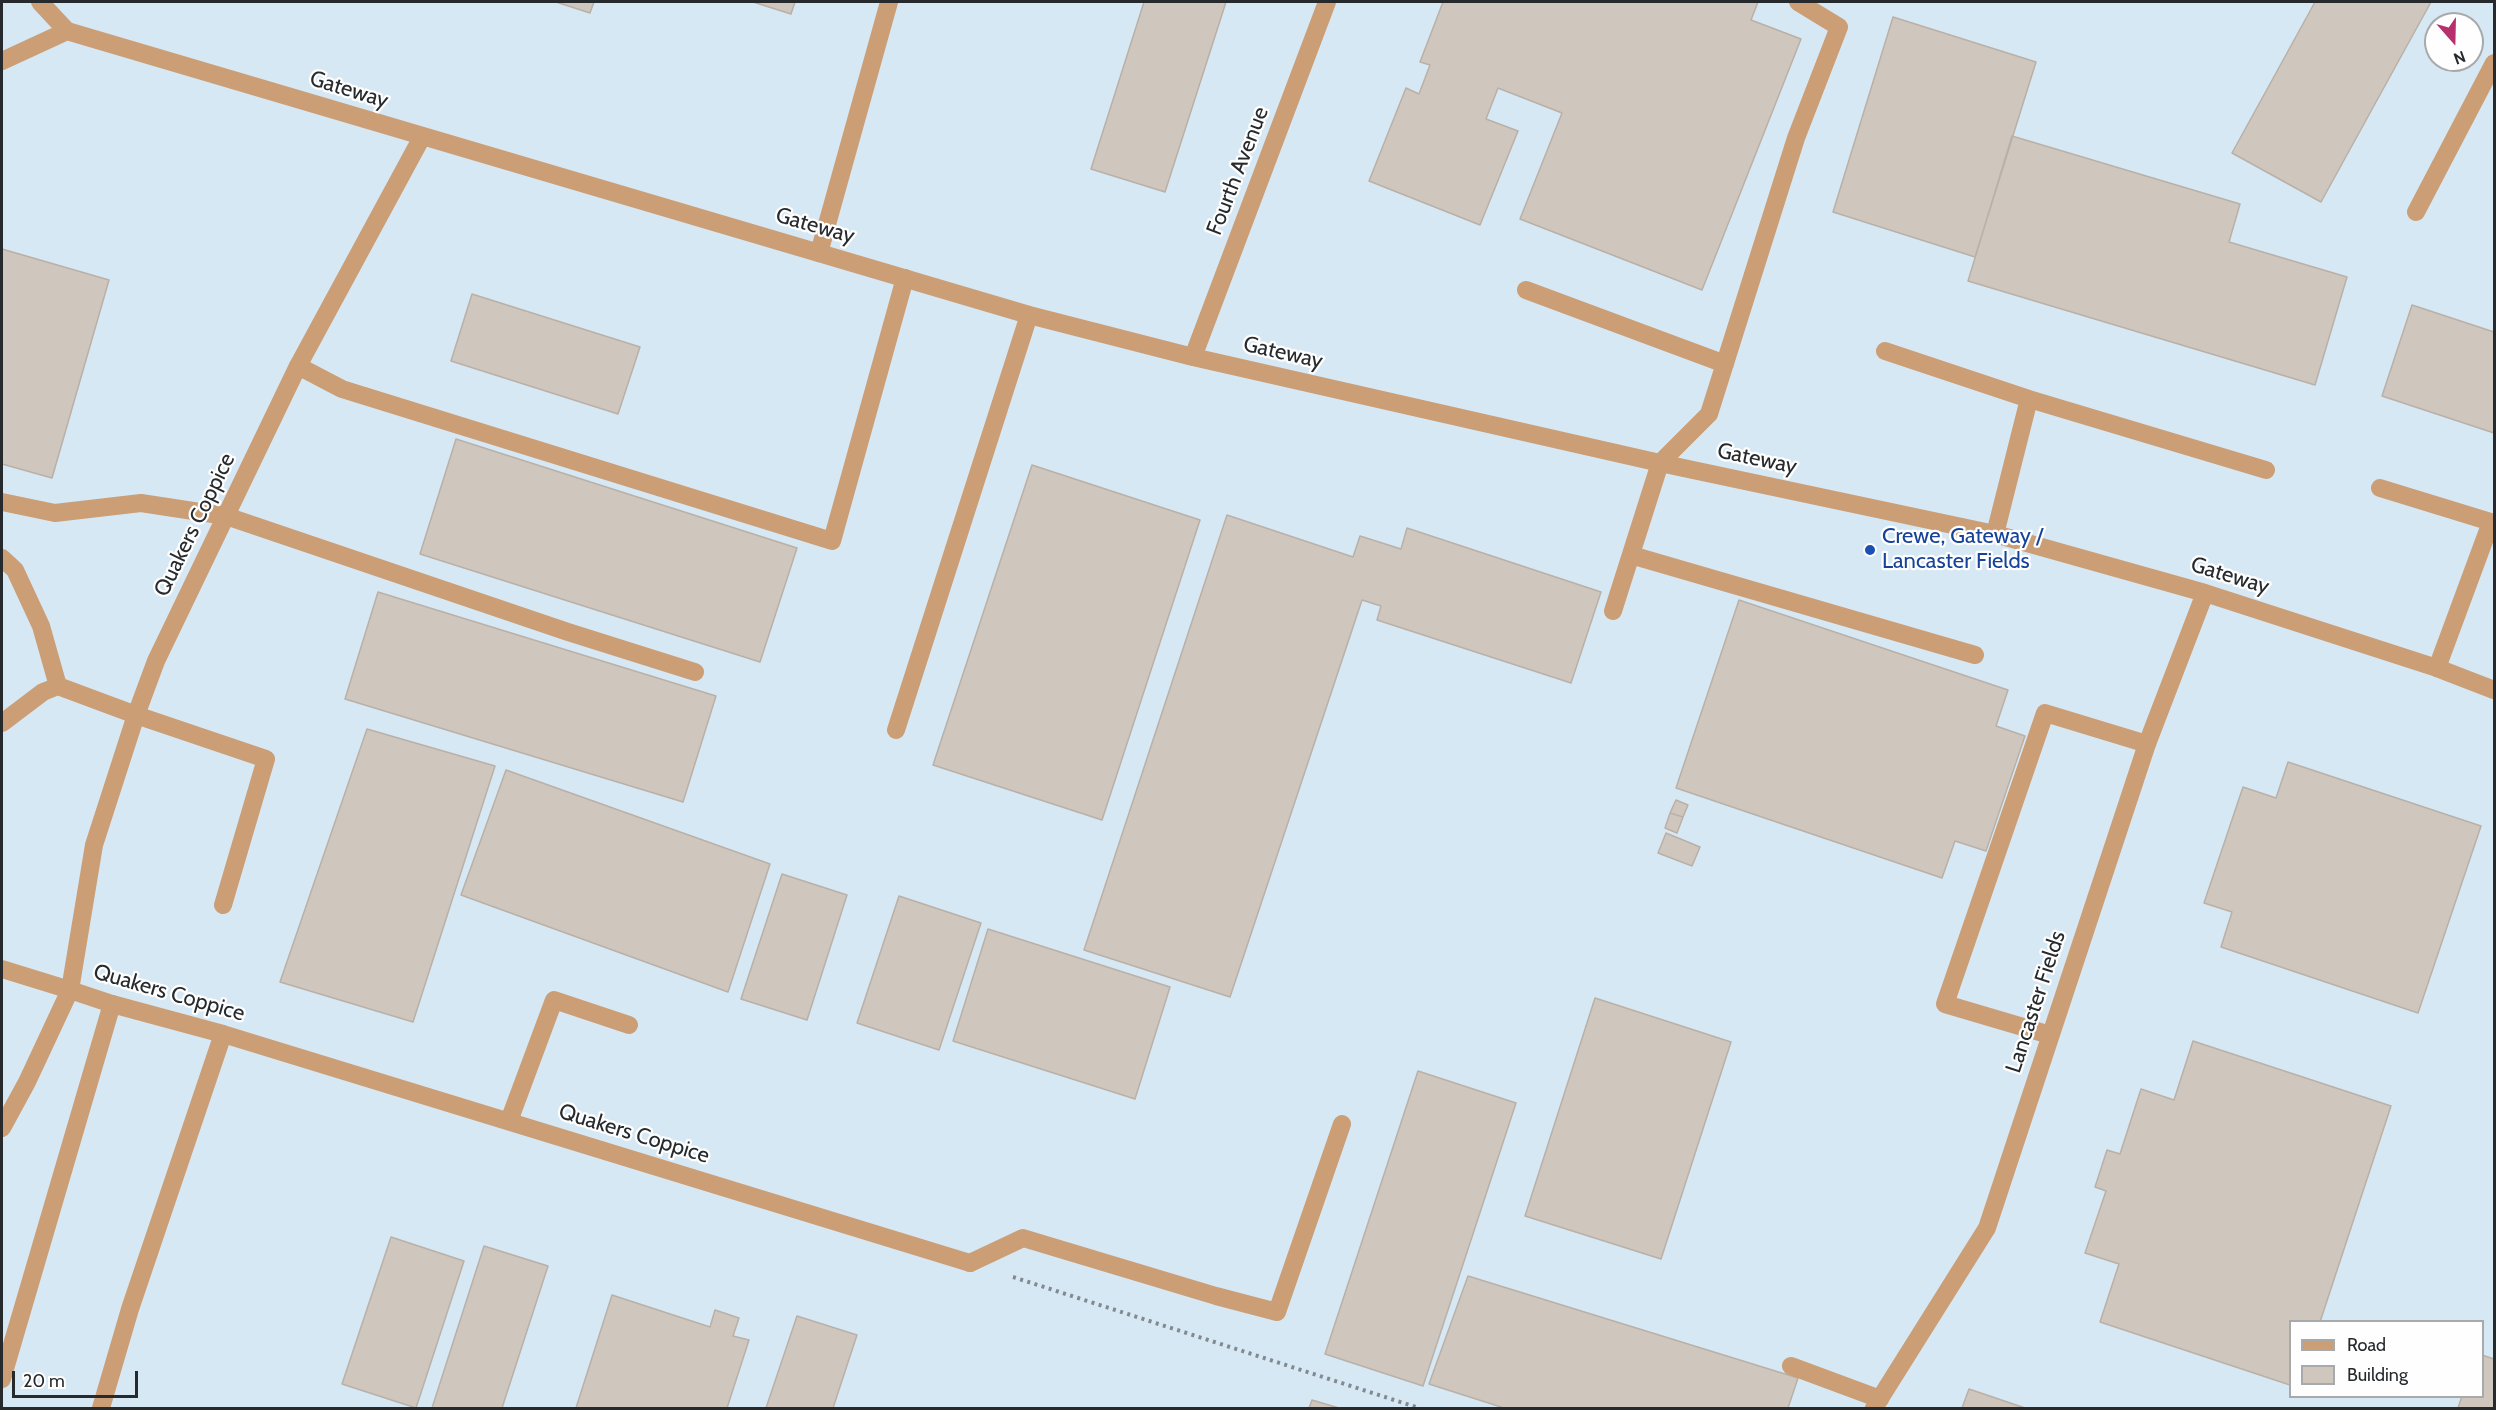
<!DOCTYPE html>
<html>
<head>
<meta charset="utf-8">
<style>
	body { margin:0 }
	#map { position:relative; width:2496px; height:1410px; overflow:hidden; background:#e8f3fb; font-family:Cabin,sans-serif }
	canvas { display:block }
	.frame { position:absolute; inset:0; border:3px solid #262a2d; pointer-events:none }
	.legend { position:absolute; left:2289px; top:1320px; width:195px; height:78px; box-sizing:border-box; background:#fefefe; border:2px solid #a8a9aa; margin:0; padding:8px 10px; list-style:none; font-size:18px; color:#262a2d }
	.legend li { display:flex; align-items:center; gap:12px; height:30px }
	.legend b { width:30px; border:2px solid #a8a9aa }
	.north { position:absolute; left:2424px; top:12px; width:60px; height:60px; box-sizing:border-box; background:#fefefe; border:2px solid #a8a9aa; border-radius:50%; rotate:160deg; font-size:16px; font-weight:700; line-height:24px; text-align:center; color:#262a2d }
	.north::after { content:''; display:block; margin:auto; width:21px; height:27px; background:#b72f6d; clip-path:polygon(50% 0,100% 100%,50% 72%,0 100%) }
	.scale { position:absolute; left:12px; top:1371px; width:126px; height:27px; box-sizing:border-box; border:3px solid #262a2d; border-top:0; padding-left:8px; font-size:18px; line-height:21px; white-space:nowrap; color:#262a2d; -webkit-text-stroke:4px #fefefe; paint-order:stroke }
</style>
</head>
<body>
<div id="map">
<canvas width="2496" height="1410"></canvas>
<div class="frame"></div>
<ul class="legend">
<li><b style="height:8px;background:#cb9e75"></b>Road</li>
<li><b style="height:16px;background:#cfc6bd"></b>Building</li>
</ul>
<div class="north">N</div>
<div class="scale">20 m</div>
</div>
<script>
const c = document.querySelector('canvas').getContext('2d');
c.lineJoin = 'round';
function fillPath(path, color) { c.fillStyle = color; c.fill(path, 'evenodd'); }
function trace(path, color, width, dash) { c.strokeStyle = color; c.lineWidth = width; c.lineCap = dash ? 'butt' : 'round'; c.setLineDash(dash || []); c.stroke(path); }
function drawText(font, color, halo, rows, align = 'center') {
  c.font = font + ' Cabin,sans-serif'; c.lineWidth = 4.5; c.setLineDash([]); c.textBaseline = 'middle'; c.strokeStyle = halo; c.fillStyle = color; for (const [text, x, y, turn = 0] of rows) {
    c.save(); c.translate(x, y); c.rotate((+turn || 0) * Math.PI / 180); c.textAlign = isNaN(turn) ? turn : align; if (halo) c.strokeText(text, 0, 0); c.fillText(text, 0, 0); c.restore();
  }
}
const built = new Path2D(`
	M2,2H2494V1408H2ZM2436,24H2472V60H2436ZM2290,1322H2482V1396H2290Z`);
const building = new Path2D(`
	M556,2H594L590,13Z
	M753,2H795L791,14Z
	M1144,2H1226L1165,192L1091,169Z
	M1443,2H1758L1751,20L1801,39L1702,290L1520,219L1562,113L1498,88L1486,119L1518,131L1480,225L1369,181L1406,88L1419,94L1430,65L1420,62Z
	M2315,2H2431L2321,202L2232,153Z
	M1893,17L2036,62L1975,257L1833,212Z
	M2012,136L2240,204L2229,242L2347,277L2315,385L1968,281Z
	M2,249L109,280L52,478L2,464Z
	M472,294L640,347L618,414L451,361Z
	M2412,305L2494,332V433L2382,396Z
	M456,439L797,548L760,662L420,554Z
	M1032,465L1200,520L1102,820L933,765Z
	M1227,515L1353,557L1360,536L1401,549L1407,528L1601,592L1571,683L1377,620L1381,606L1362,600L1230,997L1084,950Z
	M378,592L716,696L683,802L345,699Z
	M1739,600L2008,690L1996,726L2025,736L1986,851L1955,841L1942,878L1676,788Z
	M367,729L495,766L413,1022L280,982Z
	M2288,762L2481,826L2418,1013L2221,947L2232,912L2204,903L2243,787L2276,798Z
	M506,770L770,864L728,992L461,895Z
	M1676,800L1688,805L1683,817L1670,813Z
	M1670,813L1683,817L1677,833L1665,828Z
	M1666,833L1700,847L1692,866L1658,853Z
	M782,874L847,895L807,1020L741,999Z
	M899,896L981,923L939,1050L857,1023Z
	M988,929L1170,987L1135,1099L953,1041Z
	M1595,998L1731,1042L1661,1259L1525,1216Z
	M2193,1041L2391,1106L2320,1322H2290V1385L2100,1322L2119,1264L2085,1253L2106,1191L2095,1187L2107,1150L2120,1154L2141,1089L2174,1100Z
	M1418,1071L1516,1103L1423,1386L1325,1354Z
	M391,1237L464,1261L416,1408L342,1384Z
	M484,1246L548,1266L502,1408H432Z
	M1468,1276L1798,1378L1788,1408H1504L1429,1384Z
	M612,1295L710,1327L715,1310L739,1318L733,1336L749,1340L727,1408H576Z
	M797,1316L857,1335L833,1408H766Z
	M2482,1355L2494,1359V1408H2458L2462,1396H2482Z
	M1969,1389L2025,1408H1962Z
	M1312,1400L1339,1408H1309Z`);
const path = new Path2D(`
	M1013,1277L1419,1408`);
const lane = new Path2D(`
	M2416,212L2494,63
	M819,253L889,2
	M1526,290L1725,364
	M1885,351L2029,399L2266,470
	M298,366L342,389L832,541L905,278
	M2380,488L2494,523
	M2,502L55,513L141,503L226,516L568,632L695,672
	M1995,534L2029,399
	M1631,555L1975,655
	M2,558L15,570L41,626L58,686
	M1613,611L1660,463L1709,414L1796,138L1839,27L1798,2
	M2437,668L2491,522
	M2,723L43,692L58,686L136,715L266,759L223,905
	M896,730L1029,315
	M2,969L70,990L27,1082L2,1128
	M2050,1035L1945,1004L2045,713L2147,744
	M509,1121L554,1000L629,1025
	M970,1263L1023,1238L1216,1296L1277,1312L1342,1124
	M1791,1366L1880,1399
	M2,1379L112,1004
	M101,1408L130,1309L223,1034`);
const street = new Path2D(`
	M40,2L67,31L1029,315L1193,357L1660,463L1995,534L2205,593L2437,668L2494,690
	M2,61L67,31
	M422,137L298,366L156,661L136,715L94,845L70,990L112,1004L223,1034L970,1263
	M1193,357L1327,2
	M1874,1408L1987,1228L2147,744L2205,593`);
const markers = [
	[1870,550,6,"#1a4fb4"]
];
const streetNames = [
	["Gateway",349,90,17],
	["Fourth Avenue",1238,171,-69],
	["Gateway",815,226,16],
	["Gateway",1283,353,13],
	["Gateway",1757,459,12],
	["Quakers Coppice",195,525,-64],
	["Gateway",2230,576,17],
	["Quakers Coppice",169,993,16],
	["Lancaster Fields",2036,1002,-72],
	["Quakers Coppice",634,1134,17]
];
const transitNames = [
	["Crewe, Gateway /",1882,537],
	["Lancaster Fields",1882,562]
];
fillPath(built, '#d7e8f5');
fillPath(building, '#cfc6bd');
trace(building, '#b9b0a7', 1.5);
trace(path, '#828a8f', 4, [3, 4.5]);
trace(lane, '#cb9e75', 18);
trace(street, '#cb9e75', 18);
for (const [x, y, r, color] of markers) { const dot = new Path2D(); dot.arc(x, y, r, 0, 2 * Math.PI); c.fillStyle = color; c.fill(dot); trace(dot, '#fefefe', 2); }
drawText('22px', '#262a2d', '#fefefe', streetNames);
drawText('22px', '#164399', '#fefefe', transitNames, 'left');
</script>
</body>
</html>
